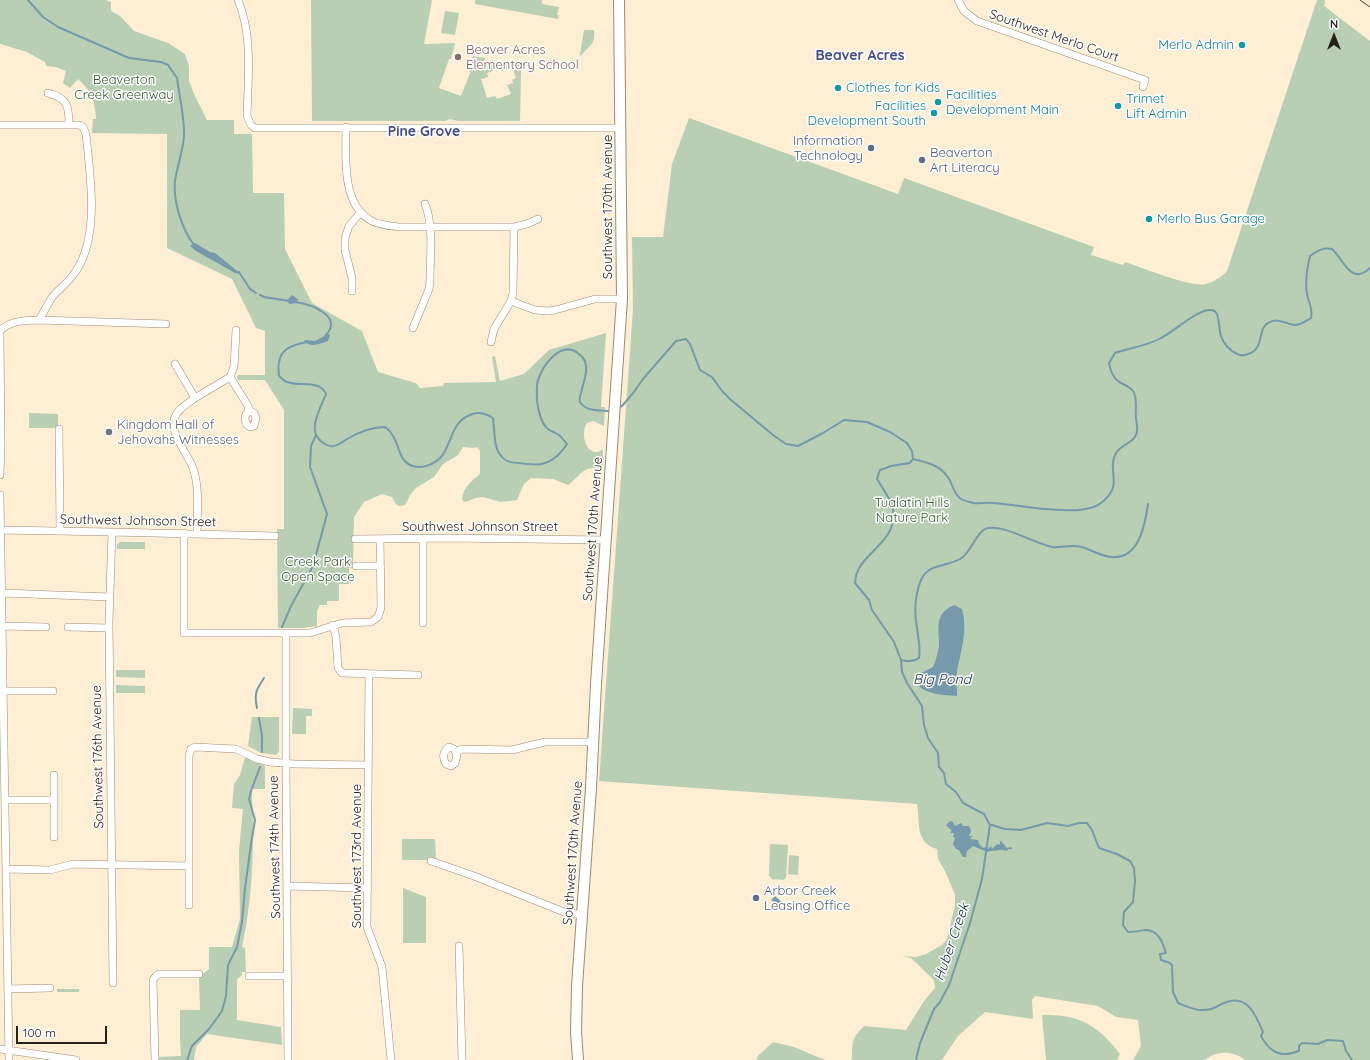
<!DOCTYPE html>
<html>
<head>
<meta charset="utf-8">
<style>
	body { margin:0 }
	#map { position:relative; width:1370px; height:1060px; overflow:hidden; background:#feeed3; font-family:Quicksand,sans-serif }
	canvas { display:block }
	.north { position:absolute; left:1314px; top:16px; width:40px; height:40px; -webkit-text-stroke:3px #fff; paint-order:stroke; rotate:0deg; font-size:11px; font-weight:700; line-height:16px; text-align:center; color:#272117 }
	.north::after { content:''; display:block; margin:auto; width:14px; height:18px; background:#272117; clip-path:polygon(50% 0,100% 100%,50% 72%,0 100%) }
	.scale { position:absolute; left:16px; top:1026px; width:91px; height:18px; box-sizing:border-box; border:2px solid #272117; border-top:0; padding-left:5px; font-size:12px; line-height:14px; white-space:nowrap; color:#272117; -webkit-text-stroke:3px #fff; paint-order:stroke }
</style>
</head>
<body>
<div id="map">
<canvas width="1370" height="1060"></canvas>
<div class="north">N</div>
<div class="scale">100 m</div>
</div>
<script>
const c = document.querySelector('canvas').getContext('2d');
c.lineJoin = 'round';
function fillPath(path, color) { c.fillStyle = color; c.fill(path, 'evenodd'); }
function trace(path, color, width, dash) { c.strokeStyle = color; c.lineWidth = width; c.lineCap = dash ? 'butt' : 'round'; c.setLineDash(dash || []); c.stroke(path); }
function drawText(font, color, halo, rows, align = 'center') {
  c.font = font + ' Quicksand,sans-serif'; c.lineWidth = 3; c.setLineDash([]); c.textBaseline = 'middle'; c.strokeStyle = halo; c.fillStyle = color; for (const [text, x, y, turn = 0] of rows) {
    c.save(); c.translate(x, y); c.rotate((+turn || 0) * Math.PI / 180); c.textAlign = isNaN(turn) ? turn : align; if (halo) c.strokeText(text, 0, 0); c.fillText(text, 0, 0); c.restore();
  }
}
const green = new Path2D(`
	M0,0H106L111,2V11L120,16L134,31L168,43L185,54L189,66V80L194,94L207,120H234V134H252L253,193H284L285,249L312,303L362,331L378,372L416,383L420,388L443,386L444,383L496,382L492,357L495,356L500,381L524,374L549,350L606,333L601,407H605L604,426L593,421L587,423C581,431 584,453 597,452C599,452 601,450 603,450L602,471C584,462 580,477 568,485L553,479L531,478L524,484L517,500L500,502L483,497L475,498L468,501L464,502L462,499C463,487 471,482 480,474V451L477,447L474,448L463,447L458,455L443,464L434,477L416,488L411,494L405,505L399,506L395,503L392,497L382,494L364,502L354,517L353,568H349V584H339V601H327V605H320L317,611V626L303,628H278L277,529H284V410L265,380H238L237,377L238,375H265V331L256,328L232,279L167,248V134L92,133L93,119H96C95,100 91,91 78,79L70,88L63,83L66,71L56,67L46,66L45,62L27,52L0,44Z
	M311,0H432L424,44L455,43L451,59H449L439,88L461,96L470,73V63L473,56L485,58V63L500,65L501,61L508,62V69L502,71L501,68L487,73L488,77L481,79L487,98L495,96L497,99L511,94L507,85L513,83L512,80L516,78L512,67V64L522,65L521,74L520,121H458L450,119L445,121H312Z
	M475,0H542V4L559,7L557,15H559L558,19L475,4Z
	M1317,0H1325L1324,6L1370,41V1060H1245C1233,1051 1217,1050 1205,1060H1133L1141,1046L1138,1020L1116,1017L1098,1006L1035,996L1032,1000L1033,1019L985,1012L958,1036L942,1060H850L852,1059C852,1042 852,1038 864,1026L906,1030L924,1001L935,988L934,980L911,958L902,956L916,957L926,954L942,945L947,939L955,905V895L946,873L938,859L937,849C915,843 920,822 917,804L599,781L633,310L632,237H663L672,164L689,118L898,194L904,178L1094,247L1091,255L1123,265L1125,262C1141,267 1191,288 1206,284C1214,282 1221,277 1227,271Z
	M445,11L459,13L455,35L441,33Z
	M584,30H594C596,46 589,44 581,56L580,55Z
	M29,413L58,414V427L52,428H29Z
	M120,542H145V549H117V545Z
	M116,670H145V678L116,677Z
	M116,685L145,686V693H116Z
	M293,708L312,709V716H306V734H292Z
	M252,717H279V751L276,755L261,753L248,746Z
	M245,757L265,766V789H252C252,804 253,819 253,833C253,872 250,910 242,947L245,948L246,972H242V975L237,979V1020L281,1027L282,1045L207,1034L196,1047L194,1060H159V1057L181,1056L180,1041V1010H200L199,977L209,969V947H232L240,919L239,851L243,809L232,808L234,784L240,775Z
	M402,839H435L436,860H402Z
	M770,844L788,845L786,878L783,880L772,879L769,876Z
	M789,855L799,856L798,875L788,874Z
	M403,888L426,897V943H403Z
	M57,989H79V992H57Z
	M1042,1015C1079,1014 1098,1025 1120,1054L1117,1060H1046Z
	M773,1042L794,1047L825,1060H756L758,1056Z`);
const water = new Path2D(`
	M195,243L210,252L215,253L241,274L235,273L196,251L190,246Z
	M292,295L298,299L297,303L289,304L287,300Z
	M328,334L330,335L328,341C320,344 310,348 304,341L305,340L315,341Z
	M954,605L962,609C968,630 961,650 957,671C956,679 957,688 957,696C945,695 927,695 918,685C918,673 923,672 933,667C936,660 939,650 939,643C939,635 937,625 940,618C943,611 948,608 954,605Z
	M950,821L953,822L955,826L961,823L963,826H969L971,831L969,836H971L973,835L970,839L978,840L979,844L983,848L986,847L988,849L991,846L992,849L996,845L1000,844V841H1001L1007,848L1011,847L1012,849H1008L1007,851C1001,849 996,851 990,851L987,852L973,846L967,851L966,857H963L959,850L956,849L953,844L955,838L953,837L954,833H951L950,832L952,831L946,825Z
	M775,896L783,903L775,911L770,906L775,904L774,902L771,900Z`);
const stream = new Path2D(`
	M28,0L43,17L58,27L129,58L161,62L168,65L177,78C179,95 185,119 184,136C183,152 177,166 175,181C173,202 182,229 194,245
	M239,272L250,289L256,293
	M260,295L264,297L289,301
	M295,302C310,304 345,316 325,336
	M307,342C285,346 276,353 279,376C281,378 284,381 287,382C299,387 320,379 326,394C321,407 306,431 322,442C325,444 329,447 333,446C338,446 343,442 347,439C359,432 371,427 385,427C400,437 396,458 410,465C420,470 434,465 441,457C452,444 451,422 470,415C478,411 485,413 493,418C495,431 493,448 502,457C506,462 513,463 519,463C535,465 544,467 557,456C561,452 564,449 567,444C564,441 562,437 559,435C555,432 549,431 546,427C541,422 538,408 537,401C537,395 536,387 538,380C543,365 561,339 579,354C592,363 584,380 581,393C580,396 579,399 580,402C586,412 601,410 611,411
	M619,408L622,406L634,392L643,379L676,341L686,339L690,344L700,370L712,377L722,391L731,400L773,435L786,444L798,446L823,433L844,420L867,422L890,432L907,443L912,451L913,459L910,463L891,466L880,470L877,479C881,486 892,501 893,509C898,546 856,552 855,583L869,600L872,610L894,642L901,660L902,672L907,683L922,706L924,725L928,738L938,753L939,767L944,773L946,784L956,792L963,803L984,814L990,825
	M913,459C926,462 939,465 947,476C953,483 953,494 961,499C964,501 970,502 973,503C980,504 987,502 994,503C1017,505 1040,510 1063,510C1074,511 1092,510 1101,503C1125,485 1106,471 1116,453C1122,443 1137,443 1137,430C1138,426 1136,422 1136,418C1135,410 1138,398 1133,391C1131,388 1127,386 1123,384C1114,380 1111,373 1109,363L1115,353C1130,348 1147,346 1161,338C1174,332 1197,309 1211,310C1221,310 1218,329 1221,336C1223,343 1230,351 1237,354C1241,356 1244,356 1248,354C1265,349 1257,329 1268,323C1278,317 1286,324 1295,325C1301,325 1306,321 1311,318C1313,306 1309,305 1307,294C1305,281 1307,268 1310,256C1317,251 1323,247 1332,249C1344,260 1351,286 1370,268
	M282,627L291,606L313,566L327,514L310,467L311,446L316,435
	M901,660C908,662 913,662 919,658C921,647 918,638 917,628C914,612 915,595 921,580C929,563 946,567 960,559C971,553 976,533 985,529C1000,522 1035,544 1052,547C1062,548 1071,544 1082,547C1091,550 1101,556 1111,557C1139,560 1145,525 1148,504
	M257,708C254,694 256,690 264,678
	M259,718L262,736V752
	M990,825H992L1005,829L1021,830L1047,823L1068,826L1079,823H1087L1092,830L1099,848L1117,854L1130,861L1134,868L1135,881L1133,902L1124,912L1123,925L1128,932C1134,932 1139,931 1145,930C1158,929 1163,943 1166,953L1160,954L1161,960L1170,963L1172,965L1173,992L1178,1003C1186,1006 1195,1011 1204,1010C1215,1010 1216,1006 1224,1003C1247,993 1256,1015 1263,1032L1261,1036C1270,1053 1281,1058 1299,1051V1046L1302,1043L1318,1044L1327,1040L1343,1041L1346,1051L1352,1060
	M187,1060L192,1046L209,1029L222,1011L226,996L228,965L237,947L242,922L245,888L251,844L255,820L249,799L251,791L260,767
	M916,1060L920,1043L934,1009L940,1002L949,985L970,923L982,879L990,825`);
const street = new Path2D(`
	M238,0C253,36 248,77 247,116L251,125L255,128H621
	M958,0L964,11L977,21L1145,80L1143,87
	M48,93C68,98 69,107 69,125
	M0,125H80L83,127L86,134C90,175 100,235 76,271C70,281 60,288 53,296C48,303 44,312 39,320C25,321 10,320 0,331L1,447L0,475
	M346,127C346,155 341,203 370,220C378,225 390,226 400,227H514L527,224L538,219
	M352,291V278L345,250V238L349,226L361,212
	M511,301L535,310L548,311L555,310L595,299H622
	M39,320L166,324
	M413,328L429,289L430,280C430,257 434,226 425,204
	M491,342L494,329L511,301L513,293L514,227
	M175,364L195,398L230,377L234,367L236,330
	M230,377L248,406L249,411
	M195,398C187,404 176,410 174,420C170,433 188,455 193,468C200,488 197,513 197,533
	M250,411L254,413L256,418L254,426L250,427C245,424 244,419 246,414Z
	M59,429L60,531
	M0,495L9,1060
	M1,530L112,532L275,536
	M112,532L109,622L113,983
	M184,533V633H310L342,623L371,622L378,617L381,608L380,539
	M355,539L449,538L605,540
	M356,566H380
	M2,593L110,597
	M423,623V539
	M333,625L336,637L338,668L342,673L418,675
	M2,626L46,627
	M68,627L109,628
	M286,634V764L288,1060
	M369,674L367,927L382,967L391,1060
	M3,691H53
	M449,747L454,749L457,755L455,763L451,766L446,764C442,758 443,751 449,747Z
	M191,749L195,747L236,749L257,759L270,762L295,764L368,765
	M456,752L462,749L512,750L545,742H593
	M54,775V837
	M5,800H54
	M431,861L474,876L564,912L582,915
	M6,869L50,870L73,864L189,866
	M287,886L368,888
	M189,905V756L191,749
	M459,946L462,1060
	M249,976H287
	M8,989L50,988
	M0,1049L76,1060
	M155,1060L153,980L156,976L159,974H199`);
const secondary = new Path2D(`
	M578,1060L576,1032L577,986L591,788L596,684L622,299L619,0`);
const tram = new Path2D(`
	M1360,0L1370,7`);
const markers = [
	[1242,45,4,"#0f9aa8"],
	[458,57,4,"#8d6e63"],
	[838,88,4,"#0f9aa8"],
	[938,102,4,"#0f9aa8"],
	[1118,106,4,"#0f9aa8"],
	[934,113,4,"#0f9aa8"],
	[871,148,4,"#5c6f8a"],
	[922,160,4,"#5c6f8a"],
	[1149,219,4,"#0f9aa8"],
	[109,432,4,"#6b7280"],
	[756,898,4,"#5c6f8a"]
];
const streetNames = [
	["Southwest Merlo Court",1054,36,19],
	["Southwest 170th Avenue",608,207,-90],
	["Southwest Johnson Street",138,521,1],
	["Southwest Johnson Street",480,527],
	["Southwest 170th Avenue",593,529,-86],
	["Southwest 176th Avenue",98,757,-91],
	["Southwest 174th Avenue",275,847,-91],
	["Southwest 170th Avenue",573,853,-86],
	["Southwest 173rd Avenue",357,856,-90]
];
const cultureNames = [
	["Merlo Admin",1234,45,"right"],
	["Clothes for Kids",846,88],
	["Facilities",946,95],
	["Development Main",946,110],
	["Trimet",1126,99],
	["Lift Admin",1126,114],
	["Facilities",926,106,"right"],
	["Development South",926,121,"right"],
	["Merlo Bus Garage",1157,219]
];
const educationNames = [
	["Beaver Acres",466,50],
	["Elementary School",466,65]
];
const parkNames = [
	["Beaverton",124,80],
	["Creek Greenway",124,95],
	["Tualatin Hills",912,503],
	["Nature Park",912,518],
	["Creek Park",318,562],
	["Open Space",318,577]
];
const serviceNames = [
	["Information",863,141,"right"],
	["Technology",863,156,"right"],
	["Beaverton",930,153],
	["Art Literacy",930,168],
	["Arbor Creek",764,891],
	["Leasing Office",764,906]
];
const worshipNames = [
	["Kingdom Hall of",117,425],
	["Jehovahs Witnesses",117,440]
];
const neighbourhoodNames = [
	["Beaver Acres",860,56],
	["Pine Grove",424,132]
];
const waterNames = [
	["Big Pond",942,680],
	["Huber Creek",952,942,-71]
];
fillPath(green, '#b8cfb4');
fillPath(water, '#7699ac');
trace(stream, '#7699ac', 2);
trace(street, '#9b8c73', 8);
trace(secondary, '#9b8c73', 12);
trace(street, '#fff', 7);
trace(secondary, '#fff', 10);
trace(tram, '#463f32', 1);
for (const [x, y, r, color] of markers) { const dot = new Path2D(); dot.arc(x, y, r, 0, 2 * Math.PI); c.fillStyle = color; c.fill(dot); trace(dot, '#fff', 1.5); }
drawText('13px', '#272117', '#fff', streetNames);
drawText('13px', '#0d838f', '#fff', cultureNames, 'left');
drawText('13px', '#785e54', '#fff', educationNames, 'left');
drawText('13px', '#34582e', '#fff', parkNames);
drawText('13px', '#4e5e75', '#fff', serviceNames, 'left');
drawText('13px', '#5b616d', '#fff', worshipNames, 'left');
drawText('bold 14px', '#434c88', '#fff', neighbourhoodNames);
drawText('italic 14px', '#0d2d3d', '#fff', waterNames);
</script>
</body>
</html>
